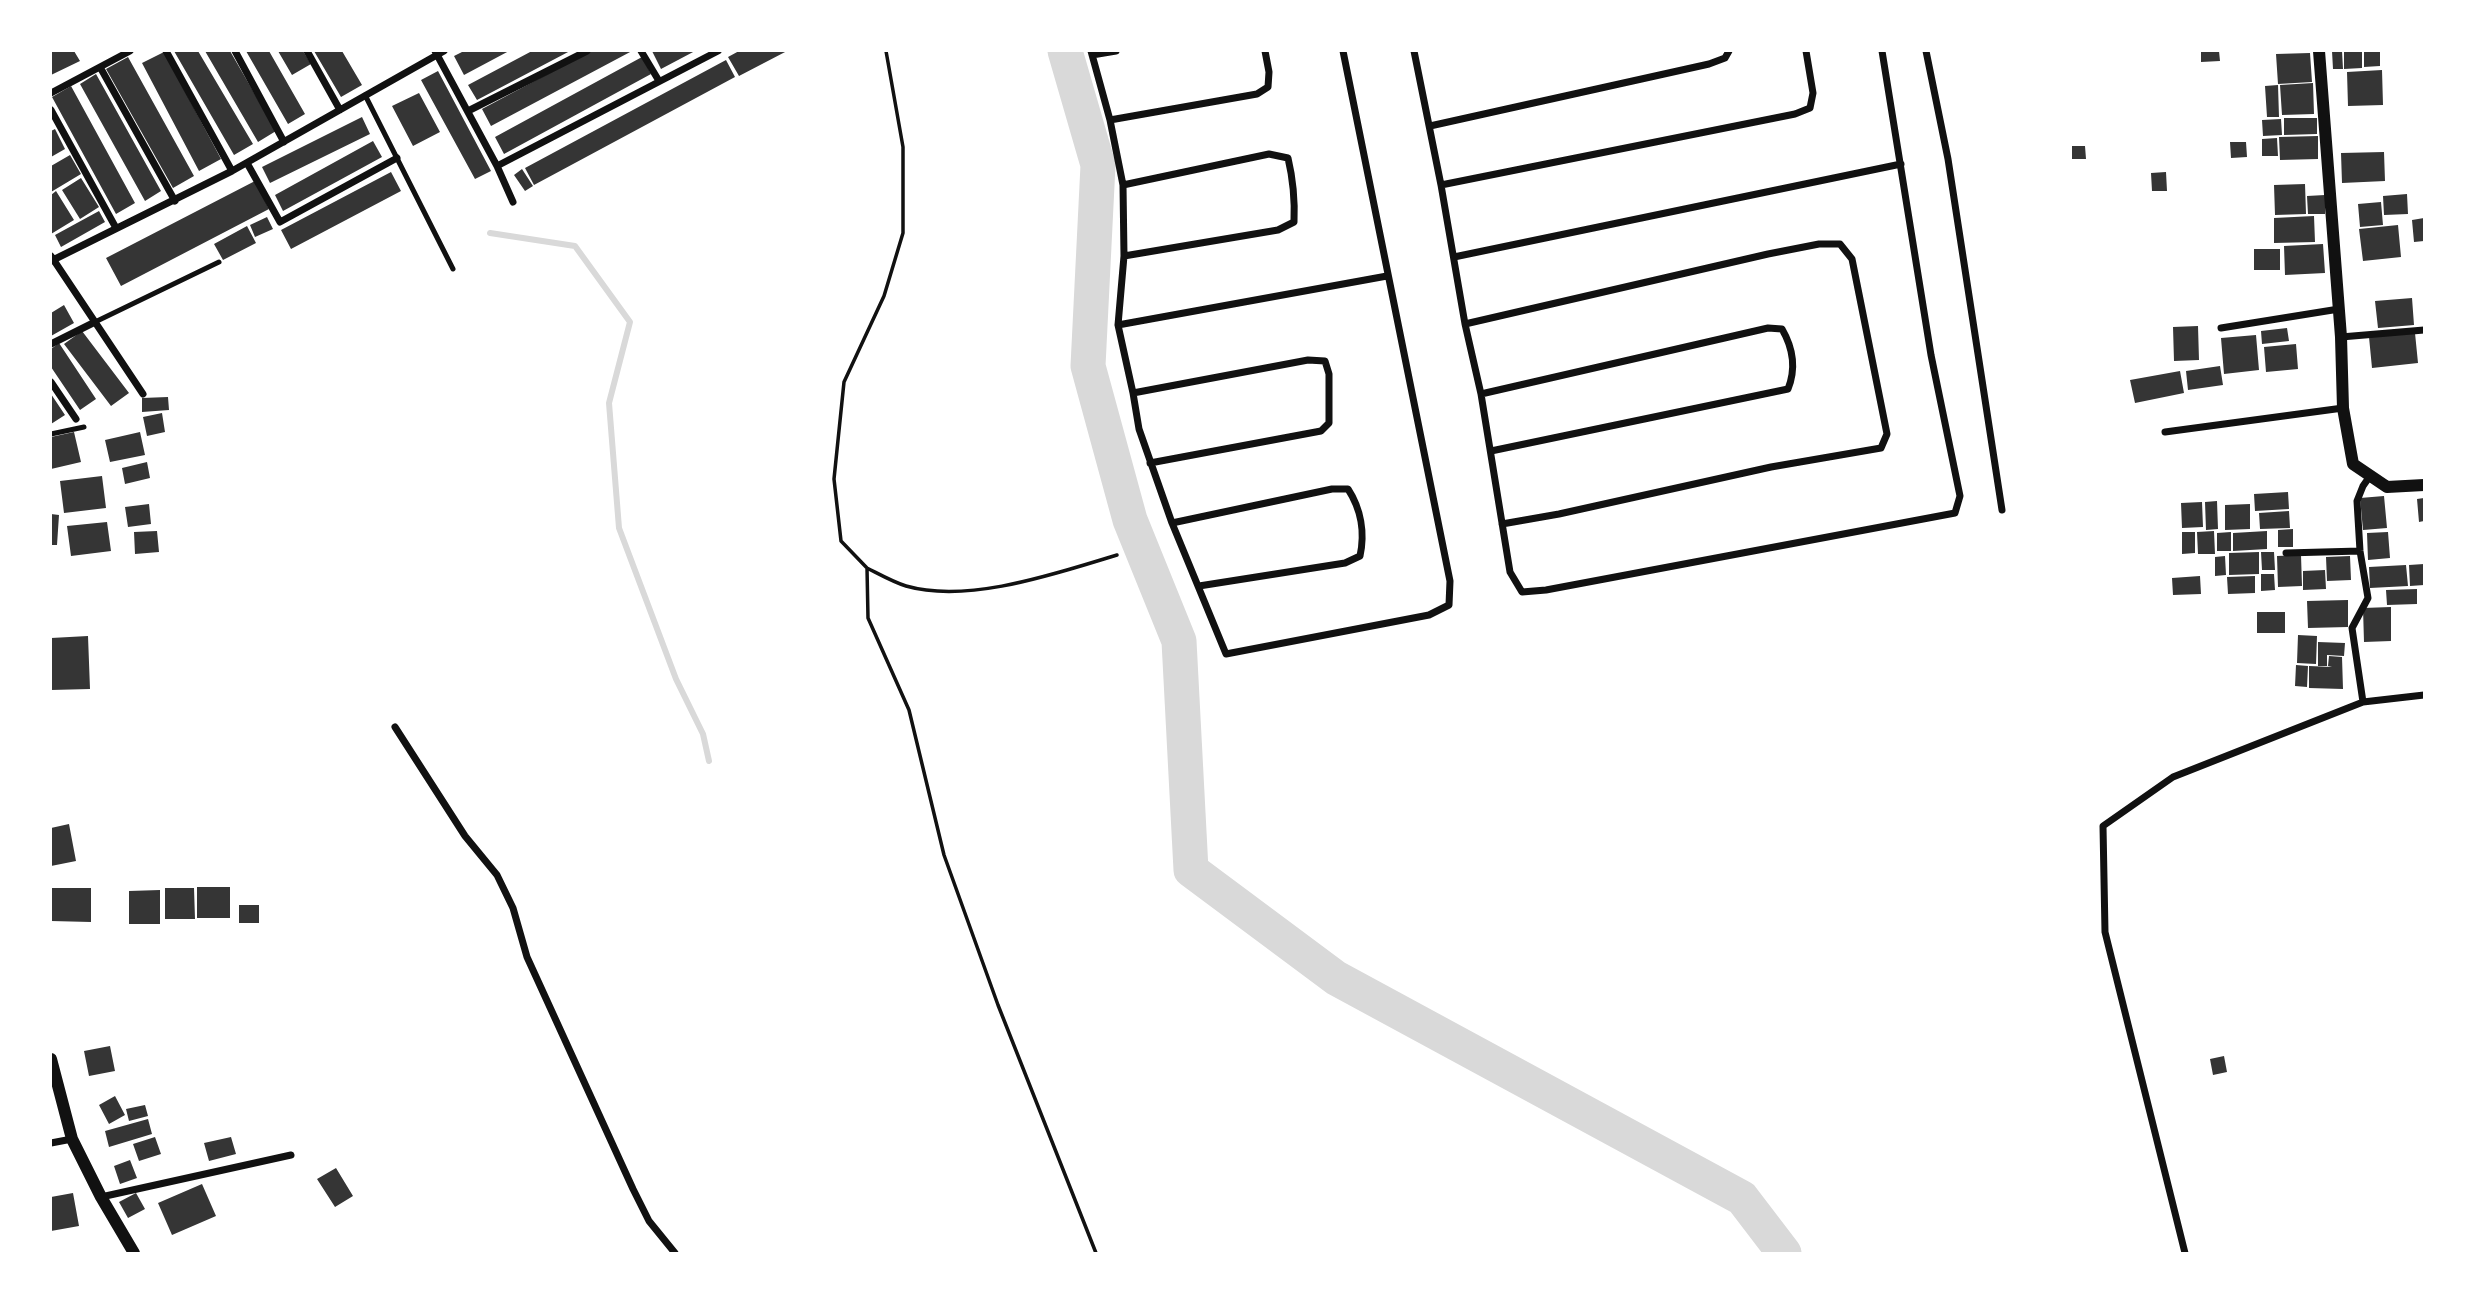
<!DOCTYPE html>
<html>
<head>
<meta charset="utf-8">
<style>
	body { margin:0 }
	#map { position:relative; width:2475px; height:1304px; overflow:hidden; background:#fff; font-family:"DM Sans",sans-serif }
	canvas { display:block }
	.frame { position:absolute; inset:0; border:52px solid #fff; pointer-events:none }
</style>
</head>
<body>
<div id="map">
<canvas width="2475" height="1304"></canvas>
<div class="frame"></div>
</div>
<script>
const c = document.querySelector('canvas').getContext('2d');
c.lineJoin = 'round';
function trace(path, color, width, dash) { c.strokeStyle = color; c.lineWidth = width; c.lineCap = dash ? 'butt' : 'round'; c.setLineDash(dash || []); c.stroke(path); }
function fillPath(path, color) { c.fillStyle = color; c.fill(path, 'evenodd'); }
const stream = new Path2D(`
	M490,233L575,246L630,322L609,403L619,528L676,679L703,734L709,761`);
const river = new Path2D(`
	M1065,51L1098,165L1088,366L1130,520L1179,641L1191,870L1336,978L1742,1198L1784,1253`);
const building = new Path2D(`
	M51,51H74L80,61L51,75Z
	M174,51H198L253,144L234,155Z
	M205,51H230L276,131L258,142Z
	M246,51H269L305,114L288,124Z
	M278,51H303L311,64L292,75Z
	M314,51H342L362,85L341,97Z
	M464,51H509L464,75L454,56Z
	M532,51H570L477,100L468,85Z
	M591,51H632L491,126L482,109Z
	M652,51H695L661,69Z
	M739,51H787L739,76L728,57Z
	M2201,51H2219L2220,61L2201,62Z
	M2332,51H2342L2343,69H2333Z
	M2344,51H2362V68L2344,69Z
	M2364,51H2380V66L2364,67Z
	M164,52L221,159L199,171L142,63Z
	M2310,53L2312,82L2278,84L2276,54Z
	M128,57L194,176L173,188L106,69Z
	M642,57L651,74L504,154L495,137Z
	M726,60L735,77L534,185L525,168Z
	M2382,70L2383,105L2348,106L2347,72Z
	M438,71L491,171L475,179L421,80Z
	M96,74L161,191L145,201L80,84Z
	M2313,83L2314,114L2282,115L2280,85Z
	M2278,85L2279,117H2267L2265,86Z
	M71,86L135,203L116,214L52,97Z
	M419,93L440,132L413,146L392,106Z
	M362,117L370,134L270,183L262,167Z
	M2284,118H2317V134L2284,135Z
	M2281,119L2282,135L2263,136L2262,120Z
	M55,129L65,149L51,157V131Z
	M2318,136V159L2280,160L2279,137Z
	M2277,138L2278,156H2262V139Z
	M373,141L382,157L283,211L275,195Z
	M2230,142H2246L2247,157L2231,158Z
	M2072,146H2085L2086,159H2072Z
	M2384,152L2385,181L2342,183L2341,153Z
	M70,155L81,174L51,192V166Z
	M522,169L533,186L525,191L514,175Z
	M391,172L401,191L291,249L281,230Z
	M2166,172L2167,191H2152L2151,173Z
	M81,178L99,207L80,219L62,190Z
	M255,181L269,209L121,286L106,258Z
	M2305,184L2306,214L2275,215L2274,185Z
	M56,191L74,220L51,234V195Z
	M2407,194L2408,214L2384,215L2383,196Z
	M2325,195V214H2308L2307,196Z
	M2381,202L2383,225L2360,227L2358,204Z
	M99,211L105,222L61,247L55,235Z
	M2314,216L2315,242L2274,243V218Z
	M267,217L273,229L255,237L250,225Z
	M2424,218V241L2414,242L2412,220Z
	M2398,225L2401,257L2363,261L2359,229Z
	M247,226L256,243L223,260L214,244Z
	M2323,244L2325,273L2285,275L2284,246Z
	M2254,249H2280V270H2254Z
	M2412,298L2414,325L2378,328L2375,301Z
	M64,305L74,323L51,336V313Z
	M2198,326L2199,360L2174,361L2173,327Z
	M2287,328L2289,341L2262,344L2261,331Z
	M82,331L129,393L111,406L64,344Z
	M2415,333L2418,363L2372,368L2369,337Z
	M2256,335L2259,370L2224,374L2221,338Z
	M59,343L96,399L80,410L51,367V349Z
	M2296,344L2298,369L2266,372L2264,347Z
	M2220,366L2223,385L2188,390L2186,371Z
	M2180,371L2184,393L2135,403L2130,380Z
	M51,394L65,415L51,424Z
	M168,397L169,410L142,412V398Z
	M162,413L165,432L147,436L143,417Z
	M74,432L81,462L51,469V437Z
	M140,432L145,455L110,462L105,440Z
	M147,462L150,478L125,484L122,468Z
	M102,476L106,508L64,513L60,481Z
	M2288,492L2289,509L2255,511L2254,494Z
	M2384,496L2387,528L2363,530L2360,498Z
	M2424,498V521L2419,522L2417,499Z
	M2217,501L2218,529L2206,530L2205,502Z
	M2202,502L2203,527L2182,528L2181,503Z
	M149,504L151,524L128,527L125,507Z
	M2250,504V529L2225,530V505Z
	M2289,511L2290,528L2260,529L2259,513Z
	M51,514L59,515L57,545H51Z
	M107,522L111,551L71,556L67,526Z
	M2293,529V547H2278V530Z
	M157,531L159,552L135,554L134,532Z
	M2214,531L2215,554H2198L2197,532Z
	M2267,531V549L2233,551V533Z
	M2182,532H2195V553L2182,554Z
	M2231,532V551H2217V533Z
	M2388,532L2390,558L2368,560L2367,533Z
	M2259,552V574L2229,575V553Z
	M2261,552H2274L2275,570H2262Z
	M2301,555L2302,586L2278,587L2277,556Z
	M2225,556L2226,575L2215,576V557Z
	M2350,556L2351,580L2327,581L2326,557Z
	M2424,564V585L2410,586L2409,565Z
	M2406,565L2408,586L2370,588L2369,567Z
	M2325,570L2326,589L2303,590V571Z
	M2261,574H2274L2275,590L2261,591Z
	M2200,576L2201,594L2173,595L2172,578Z
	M2255,576V593L2228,594L2227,577Z
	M2417,589V604L2387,605L2386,590Z
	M2348,600V627L2308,628L2307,601Z
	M2391,607V641L2364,642L2363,608Z
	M2257,612H2285V633H2257Z
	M2298,635L2317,636L2316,664L2297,663Z
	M88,636L90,689L51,690V638Z
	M2318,642L2345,643L2344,656L2327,655V666H2318Z
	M2329,656L2342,657L2343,689L2309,688V666L2332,667L2328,666Z
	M2296,665L2308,666L2307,687L2295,686Z
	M69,824L76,861L51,866V828Z
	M197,887H230V918H197Z
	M51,888H91V922L51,921Z
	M165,888H194L195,919H165Z
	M160,890V924H129V891Z
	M239,905H259V923H239Z
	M110,1046L115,1071L89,1076L84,1051Z
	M2224,1056L2227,1072L2213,1075L2210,1059Z
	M115,1096L125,1115L109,1124L99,1105Z
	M145,1105L148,1116L129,1121L126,1109Z
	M148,1119L152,1134L109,1147L105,1131Z
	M155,1137L161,1154L139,1161L133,1144Z
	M231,1137L236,1154L209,1161L204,1143Z
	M130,1160L137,1178L120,1184L114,1166Z
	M336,1168L353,1196L335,1207L317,1179Z
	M202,1184L216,1216L172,1235L158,1203Z
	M73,1193L79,1226L51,1231V1197Z
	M136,1193L145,1209L128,1218L119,1202Z`);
const path = new Path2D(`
	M886,51L903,147V233L884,296L844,382L834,479L841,541L867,568L868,618L909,710L944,855L998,1005L1096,1253
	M867,568C879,574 893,582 906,586C969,604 1057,573 1117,555`);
const service = new Path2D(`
	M365,95L453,269
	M95,322L219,262
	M51,434L84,427`);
const minor = new Path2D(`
	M166,51L232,171
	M235,51L284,142
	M307,51L340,110
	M435,51L497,166L513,202
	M641,51L659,81
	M1091,51L1110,120L1123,185L1124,256L1118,325L1133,393L1139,429L1172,523L1226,654L1429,615L1449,605L1450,581L1343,51
	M1414,51L1441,185L1465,324L1481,394L1510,572L1522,592L1546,590L1955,513L1960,496L1931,355L1882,51
	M1926,51L1948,159L2002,510
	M1092,55L1116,51
	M100,67L175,201
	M51,93L130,51
	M51,110L116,228
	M468,111L587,51
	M1110,120L1257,94L1268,87L1269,72L1265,51
	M1430,126L1709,64L1725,58L1729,51
	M247,163L280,222L397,158
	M497,166L718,51
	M1123,185L1269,154L1288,158C1293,179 1295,200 1294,222L1278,230L1124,256
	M1441,185L1795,114L1810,108L1813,93L1806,51
	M51,256L143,394
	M1454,257L1901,164
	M51,261L232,171L444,51
	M1465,324L1768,254L1819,244H1840L1852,259L1887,434L1881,448L1771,467L1559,514L1502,524
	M1118,325L1387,276
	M2221,328L2339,309
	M2341,337L2424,330
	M51,344L95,322
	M51,382L76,419
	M1133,393L1308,360L1325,361L1329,374V423L1321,431L1150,463
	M1481,394L1768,328L1782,329C1793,348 1796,369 1788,389L1491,451
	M2165,432L2343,408
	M2370,476L2363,486L2357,501L2360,551L2368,598L2352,628L2363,702L2424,695
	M1172,523L1332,489H1348C1361,509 1365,533 1360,556L1345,563L1199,586
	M2286,553L2360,551
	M395,727L465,836L497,875L513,908L527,957L633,1189L649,1221L675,1253
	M51,1143L72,1139
	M101,1197L291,1155
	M2185,1253L2105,932L2103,826L2173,777L2363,702`);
const tertiary = new Path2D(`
	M2319,51L2341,337L2343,408L2353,464L2387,487L2424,485
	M51,1059L72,1139L101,1197L134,1253`);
trace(stream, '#d9d9d9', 6);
trace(river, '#d9d9d9', 35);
fillPath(building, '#353535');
trace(path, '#111', 3.5);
trace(service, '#111', 5);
trace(minor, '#111', 7);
trace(tertiary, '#111', 12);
</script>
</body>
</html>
